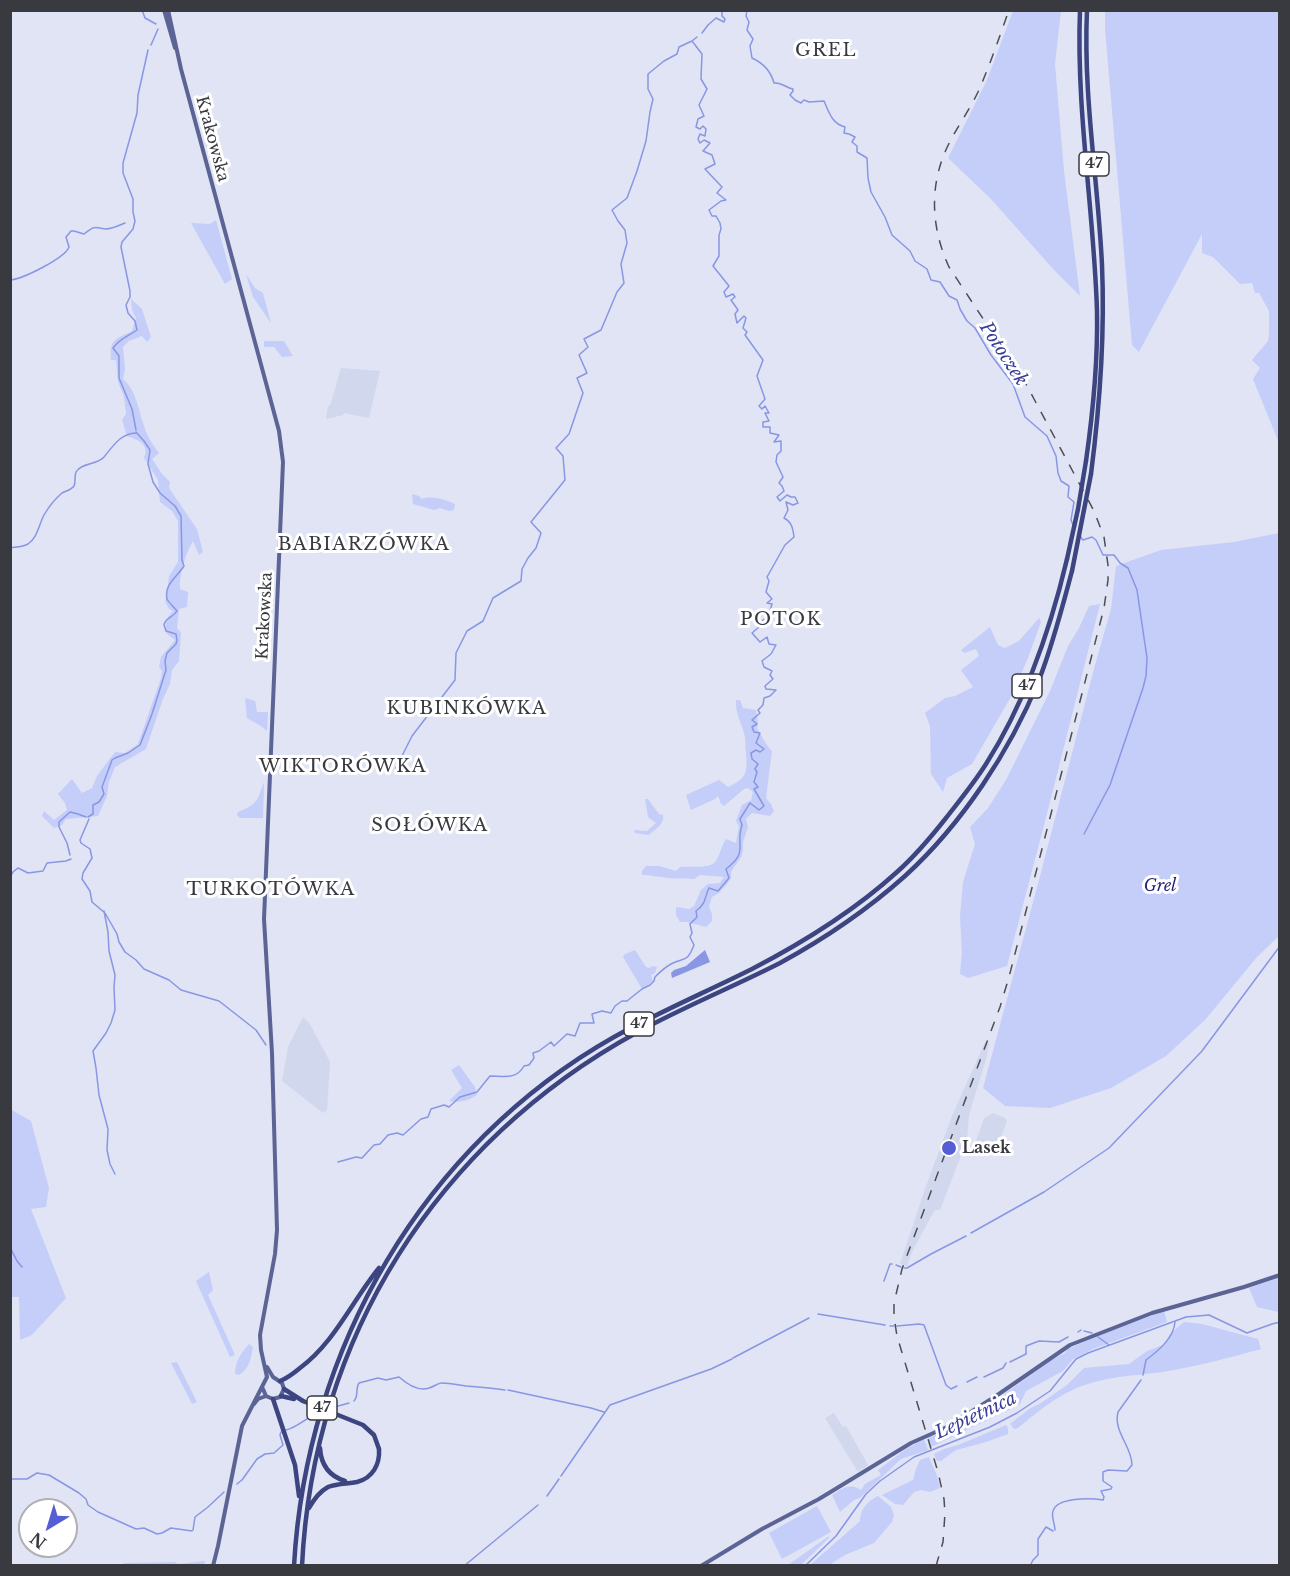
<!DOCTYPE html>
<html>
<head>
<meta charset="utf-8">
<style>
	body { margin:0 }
	#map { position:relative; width:1290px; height:1576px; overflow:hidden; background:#e0e4f4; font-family:"Libre Baskerville",serif }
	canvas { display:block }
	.frame { position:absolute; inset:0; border:12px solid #393a40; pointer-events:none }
	.north { position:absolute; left:18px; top:1498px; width:60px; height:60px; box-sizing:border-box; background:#fff; border:2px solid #b0b0b3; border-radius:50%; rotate:218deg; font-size:16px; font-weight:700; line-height:24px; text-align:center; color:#393a40 }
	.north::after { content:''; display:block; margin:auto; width:21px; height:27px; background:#555ed5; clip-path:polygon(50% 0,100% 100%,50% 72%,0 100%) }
</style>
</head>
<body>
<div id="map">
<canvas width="1290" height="1576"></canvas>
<div class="frame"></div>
<div class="north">N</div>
</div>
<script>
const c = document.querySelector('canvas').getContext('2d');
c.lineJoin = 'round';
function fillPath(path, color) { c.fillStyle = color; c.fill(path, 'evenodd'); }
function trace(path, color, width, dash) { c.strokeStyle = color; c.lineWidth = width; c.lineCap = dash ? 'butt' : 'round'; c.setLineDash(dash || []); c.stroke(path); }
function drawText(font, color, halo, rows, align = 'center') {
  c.font = font + ' "Libre Baskerville",serif'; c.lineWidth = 6; c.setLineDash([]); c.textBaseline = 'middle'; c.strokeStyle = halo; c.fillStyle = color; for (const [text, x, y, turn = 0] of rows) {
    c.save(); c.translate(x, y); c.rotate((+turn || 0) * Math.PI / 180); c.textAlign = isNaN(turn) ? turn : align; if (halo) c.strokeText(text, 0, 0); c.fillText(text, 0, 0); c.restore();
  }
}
const built = new Path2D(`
	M341,368L380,371L369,418L344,413L343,415L326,419L328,406H330Z
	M303,1017L310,1024L330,1062L327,1110L323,1113L282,1081L288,1047Z
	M985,1042L989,1043L987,1056L969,1115L967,1140L940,1210H935L933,1213L912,1252L907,1266L900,1264L925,1189L952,1116Z
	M993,1113L1005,1118L1007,1121L996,1150L976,1141L984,1118Z
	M834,1413L843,1427L846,1426L868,1465L858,1472L825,1418Z`);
const green = new Path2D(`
	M1013,11H1061L1055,64L1064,171L1080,296L1054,270L990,198L948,158L987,80Z
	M1105,11H1279V443L1253,379L1260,368L1252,360L1268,341L1269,335V311L1259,293H1255L1252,283L1240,284L1213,257L1202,253V234L1139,352L1132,345L1105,29Z
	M216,220L232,279L225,284L191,223L210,224Z
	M246,274L255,288L263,293L271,323L253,297Z
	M131,299L142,309L151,337L147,342L142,336L129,341L123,347L125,369L123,379C136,390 138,408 143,423C146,434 152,444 159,453L152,459L162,474L170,482L169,488L197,529L203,552L199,555L193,541C185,555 179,573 180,589L188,592L187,607L179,609L177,628L181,633L179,661L172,670L170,684L163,699L146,749L115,767L109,782L107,796L98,816L66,819L62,825L54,828L42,816L44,811L54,820L67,810L65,803L58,794L72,779L82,793L92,788L97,776L115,752L125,753L138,744L161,678L162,671L159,667L161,657L175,640L166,633C165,623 166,618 173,611L169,609L165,601L167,593L169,576L178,562V521L172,511L160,502L158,480L144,458C150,444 138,440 127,436L122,420L126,414L124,397L118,382L116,360H111C109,339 116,339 132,331L136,318L132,310Z
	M264,341H284L293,356L282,357L274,347H264Z
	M412,494L419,496L422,499C433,495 445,500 455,504L454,510L449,511L440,508L434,510L413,504Z
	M1279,533V936L1257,957L1205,1020L1166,1056L1111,1088L1050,1108L1005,1106L983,1088L1039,880L1095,665L1111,609L1116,566L1161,550L1234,542Z
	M1100,604L1049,806L1007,966L968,978L960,974L962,953L960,916L963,882L975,844L970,827L988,808L1006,780L1050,691L1068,646L1079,628L1089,606Z
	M1039,618L1041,622L1028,658L1012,695L972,764L947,778L943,792L931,774L930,726L925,713L945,698L955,696L973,687L961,670L979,656L976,649L964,653L961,650L990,627L998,645L1005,648L1019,641Z
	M245,698L255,701L257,712H268L267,731L261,726L247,718Z
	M736,700H740L743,708L756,710L758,723L757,728C762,736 765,744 772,751L766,798L771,804L774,811L770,816L752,813L746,819L748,827L743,842V851L741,857L731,872V878L727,884L719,893L712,897L709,907L712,914V921L706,927L687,922H680L676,915V907L689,909L694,906L701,890L708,884L720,883L724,877L700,875L694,879C685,878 677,879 668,878C659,877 651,875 642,875V871L646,866H659L676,871L680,867C689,866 709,869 715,862C720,856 721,846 726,839L736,843L739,826L736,821L742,805L751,800L753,792L748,788L744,789L724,806L721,804L718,796L715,799L691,810L686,795L719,780L728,787C748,778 747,772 746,752C745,746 746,739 744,733C741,722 735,712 736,700Z
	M264,782L263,818H240L237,815L238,812C258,804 257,801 264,782Z
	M645,799H648L659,814L663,815C665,824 655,829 649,835L635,833L634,830L647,831L656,823L648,817Z
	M635,950L646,967L649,968L653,966L657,967L655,973L651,975L653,981L642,989L623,957L625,954Z
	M459,1065L475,1087L477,1095C468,1101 459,1103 449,1101L462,1088L451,1070Z
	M10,1109L31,1121L49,1188L46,1207L31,1209L66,1298L32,1335L20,1340L19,1297H10Z
	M209,1272L213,1290L208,1295L235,1355L230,1357L196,1281Z
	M1279,1278V1312L1257,1307L1249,1288Z
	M1164,1311L1167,1322L1093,1349L1073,1359L1063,1371L1026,1391L1020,1404L1005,1412L1001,1401L1002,1396L1053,1359L1065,1353L1068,1349L1116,1328Z
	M1184,1322L1202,1324L1258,1339L1261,1349C1229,1358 1197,1366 1163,1372C1139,1375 1114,1376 1091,1383C1062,1391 1040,1410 1018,1428L1014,1429L1010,1424L1029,1409L1041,1403L1067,1385L1084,1368L1129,1364L1147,1351L1163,1345L1171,1333Z
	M249,1344L253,1347C251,1358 250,1368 239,1375L235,1374C235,1362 241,1353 249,1344Z
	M177,1362L197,1402L192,1404L171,1363Z
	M991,1401L997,1403L996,1416C974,1426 953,1437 931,1447L928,1437L940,1434Z
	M1006,1425L1008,1428V1434L986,1442L956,1450L941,1461H937L934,1454L944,1449L958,1445Z
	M924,1439L928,1450L901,1459L860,1498L854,1500L840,1512L832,1495C842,1489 849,1482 861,1490L865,1484L881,1475L878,1470L906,1449Z
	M929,1457L937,1476L940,1488L930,1492L921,1490L914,1492L903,1505L895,1504L882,1495L913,1480L916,1469L920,1460Z
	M878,1496L891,1507L894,1515L892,1522L874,1543L845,1555L829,1565H810L860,1521C860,1509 867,1502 878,1496Z
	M817,1506L831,1532L782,1559L769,1533Z
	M829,1536V1538L801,1565H788Z
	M205,1561L204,1566H124L123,1563L176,1562L177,1564Z`);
const water = new Path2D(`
	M705,950L710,962L672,978L671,973L674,970L686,966Z`);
const stream = new Path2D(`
	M142,10L145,18L156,24
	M747,10L746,16L749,22L747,30L753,39L750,46L752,58C763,63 771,72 774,83C782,82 786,88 793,89V91L790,95L795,100L801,103L804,100L809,102L824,101C829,112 832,124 845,127L844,133L849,134L855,137L852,142L857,146V152L867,158L868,178L871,192L885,217L892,235L910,251L915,261L927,269L931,280L940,282L949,296L957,300L960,309L967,321L975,328L991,355L1013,384L1025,417L1047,436L1056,456L1058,473L1061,481L1069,486L1068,497L1074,502L1071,520L1073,525
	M702,33L708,25L716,18L724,22L725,19L722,16V10
	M151,45L158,29
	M10,280C23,279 65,258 69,247L66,237L71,231H74L84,234C97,224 93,228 106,229C112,229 120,225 125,223
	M136,430L132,409L119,378V356L113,348C119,339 128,336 137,330L135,321L128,313L126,305L130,297V291L121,247L122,242L133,229L135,221L133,212V199L123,173V163L137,113L138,95L148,50
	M1080,536L1083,540L1092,537L1096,540L1103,555H1114L1120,563L1128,568L1137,590L1147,658L1146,676L1143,688L1110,785L1084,834
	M10,548C16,547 23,547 28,544C38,537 39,524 44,515C48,508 55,499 62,493C66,491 71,490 74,486C76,482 74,477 76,472C81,463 97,465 104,457C114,445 120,434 136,433
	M395,770L412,736L455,680L456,653L467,631L483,621L493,598L521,581L522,569L528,558L536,548L541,533L531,522L565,480L563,456L556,448L569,434L583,393L577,378L587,373L579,355L588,347L584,339L601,330L617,292L624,283L621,264L627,243L625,230L618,221L612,210L627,198L637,171L646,141L650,112L653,99L648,89V74L664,61L677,54L679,47L692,41L697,37
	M88,817L93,814V805L99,802L104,794L102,787L112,760L115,758L128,753L140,745L152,714L166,670L165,661L167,653L176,644L177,640L176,634L166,631L164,625C165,617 173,618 177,611C174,607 169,603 167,599C164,584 177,577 184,566L182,560L181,516L175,506L160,493L153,482L148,464L150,450L144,441L136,432
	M89,819L80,840L81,843L90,849L92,858L83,873L82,879L90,891L92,902L105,913L117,934L119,942L125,952L136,960L144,969L169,980L181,990L219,1001L256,1030L266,1045
	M70,855L67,843L59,827V822L70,812L78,814L86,817
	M10,877L13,872L18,868L28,873L43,871L47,863L66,861L71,859
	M104,911L108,932L109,951L115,975L114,987L115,1010L111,1023L106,1033L93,1051L96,1068L99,1095L108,1129L107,1150L110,1164L115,1174
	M338,1162L356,1157L362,1158L374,1145L380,1144L388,1135L397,1133L403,1135L421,1119L428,1117L431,1109L444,1105L449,1107L460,1097L477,1092L490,1076C504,1076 516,1080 524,1066L529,1065L534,1058L533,1053L539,1051L551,1042L554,1046L567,1034L575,1036L580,1023H594L592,1014L602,1011L611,1013L615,1006L622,1001H627L642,989L650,985L654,981L655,977C659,973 665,967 671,964C685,957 687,963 694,945L690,937L692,933L690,924L697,917L696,911C707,903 704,898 709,888L718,891L729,878L726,869C749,852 735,846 742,825L740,819L750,803L759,810L764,806L754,789L758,787L754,782L757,772L755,769L758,764L752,759L751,753L756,750L760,752L764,749L756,743L760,733L754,732L752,727L757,724L752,720L760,713L758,710L763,705L764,698L770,696L776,690L766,689L765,686L773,679L770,675L772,671L764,667L762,661L771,654L776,645L769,644L767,637L760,642L752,633L759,627L763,620L768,618L772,604L767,603L772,599L766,592L769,581L767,577L785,545L794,537C793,529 792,522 784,518L788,510L786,502L793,505L798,503L795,497H791L787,495L780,501L777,497L784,491L782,486L779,483L783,477L776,462L777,455L781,451V441L774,442L779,435L770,433V427H763V422L769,421L765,413H769L765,406L762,409L759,406L765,399L757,376L763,360L745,335L747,332L743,328L746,318L744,316L737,323L735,314L738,310L731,300L735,297L733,294L726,297L724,292L729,286L713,266L719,256V235L721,229L720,223L716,216H712L709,210L721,201L726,200L717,193L722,187L705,169L715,164L712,155L703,151L710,143L704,140L700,143L698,139L700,134L705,136L706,129L703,126L700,129L696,127L698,119L704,116L699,105L707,89L701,79L702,54L692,41
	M971,1233L1044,1192L1109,1148L1202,1051L1280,946
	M10,1247L17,1261L22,1267
	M896,1265L901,1267
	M904,1268H907L931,1254L966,1236
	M884,1281L890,1264H892
	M818,1314L885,1325
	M890,1326H894
	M897,1326L919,1324L924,1325L946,1385L951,1389L957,1386
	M1084,1331L1092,1333
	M1078,1332L1081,1330
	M1098,1337L1109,1345
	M733,1358L809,1318
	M1010,1362L1026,1354V1346L1039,1341L1059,1342L1068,1337
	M1143,1375L1146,1360C1158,1351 1174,1338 1175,1322
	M984,1377L1003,1368L1006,1363
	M967,1382L977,1377
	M508,1390L591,1408L604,1412
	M354,1401C359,1396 355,1389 359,1383L378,1378L386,1380L399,1377C407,1384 418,1392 429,1388C434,1387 437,1383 442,1383C450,1383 458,1385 466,1386C479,1387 492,1388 505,1390
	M331,1408L349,1403
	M286,1430C298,1427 307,1417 318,1413
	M561,1476L610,1405L711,1369L732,1359
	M10,1479H27L37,1473L49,1475L79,1493L86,1499L88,1505L98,1512L136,1529L144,1528L157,1534L162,1533L171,1528L192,1531
	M237,1484L242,1480L257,1459L265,1454L274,1453L283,1445L280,1435L281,1432
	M547,1496L559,1479
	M193,1530L195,1517L208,1507L224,1492
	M1055,1530C1055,1525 1051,1516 1053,1511C1057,1497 1091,1498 1103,1500L1104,1497L1101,1491L1111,1489L1112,1487L1103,1481V1472L1108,1470L1127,1471L1132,1465C1132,1446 1113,1432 1118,1412L1141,1380
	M464,1566L538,1505
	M805,1566L836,1536L866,1494L880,1481L914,1457L990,1427L1017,1413L1050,1391L1076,1359L1088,1353L1186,1317L1209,1315L1247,1333L1272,1324L1280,1322
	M1030,1566L1033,1560L1038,1555V1539L1046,1527L1053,1531`);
const secondary = new Path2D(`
	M164,10L175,48
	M168,10L181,69L279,431L283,462L264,919L272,1053L277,1230L275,1254L260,1335L261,1350L267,1377L242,1426L218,1546L213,1566
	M263,1389L266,1396L273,1399L280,1397L284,1389L282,1383L273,1377L267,1367
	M254,1404L258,1399L266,1396
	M701,1566L762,1529L819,1499L911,1443L947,1427L996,1396L1070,1345L1152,1313L1244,1287L1280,1275`);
const primary = new Path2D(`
	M1080,10C1076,111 1094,211 1097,311C1098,361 1093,412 1086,461
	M1087,10C1083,96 1098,180 1102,265C1105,335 1100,404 1091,474
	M280,1381C288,1378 294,1373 300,1368C335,1342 352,1301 379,1268
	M284,1389L303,1401
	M281,1396L294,1399
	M273,1399L295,1465L299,1496
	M320,1448C321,1465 329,1476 345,1481
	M309,1508C314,1499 319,1492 328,1487C338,1483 347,1484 357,1482C373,1478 380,1464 379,1449
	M294,1566C306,1349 423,1145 614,1037C659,1012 706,992 752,969C804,942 853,912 897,872C915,856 931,837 946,818C960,800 974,783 986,764C1026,701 1050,631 1067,559
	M302,1566C313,1338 437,1142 636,1033C683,1007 733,987 780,963C824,939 867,910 905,876C962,824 1010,751 1039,680C1053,644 1062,608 1072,571`);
const rail = new Path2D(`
	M936,1566L943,1542L945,1513L944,1499L938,1472L897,1336L894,1317V1303L902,1269L1000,1007L1009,977L1104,608L1108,580V565L1104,537L1094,511L1026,384L949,267C932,230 929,190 945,152C954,131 968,113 978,92C990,65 999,38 1009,10`);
const primaryBridge = new Path2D(`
	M1067,559L1078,509L1086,461
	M1072,571L1091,474
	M303,1401L363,1425L374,1435L379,1449`);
const markers = [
	[949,1148,8,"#555ed5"]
];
const shields = [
	[1094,164,30],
	[1027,686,30],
	[639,1024,30],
	[322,1408,30]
];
const shieldNames = [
	["47",1094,164],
	["47",1027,686],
	["47",639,1024],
	["47",322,1408]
];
const streetNames = [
	["Krakowska",212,139,75],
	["Krakowska",265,616,-87]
];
const parkNames = [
	["Grel",1160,886]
];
const poiNames = [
	["Lasek",962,1148]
];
const neighbourhoodNames = [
	["GREL",826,51],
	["BABIARZÓWKA",364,545],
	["POTOK",781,620],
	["KUBINKÓWKA",467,709],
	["WIKTORÓWKA",343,767],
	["SOŁÓWKA",430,826],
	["TURKOTÓWKA",271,890]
];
const waterNames = [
	["Potoczek",1003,354,57],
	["Lepietnica",976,1416,-25]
];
fillPath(built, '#d1d7ed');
fillPath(green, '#c4cef9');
fillPath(water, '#8896e4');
trace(stream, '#8896e4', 1.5);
trace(secondary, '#5b6495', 4);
trace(primary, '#3d4581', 4.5);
trace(rail, '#4d4e55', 1.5, [10, 10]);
trace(primaryBridge, '#3d4581', 4.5);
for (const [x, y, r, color] of markers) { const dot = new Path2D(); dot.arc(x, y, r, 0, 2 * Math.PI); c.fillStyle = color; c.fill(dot); trace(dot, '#fff', 2); }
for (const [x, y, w] of shields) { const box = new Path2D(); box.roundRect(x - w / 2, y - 12, w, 24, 4.5); c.fillStyle = '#fff'; c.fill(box); trace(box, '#393a40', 1.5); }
drawText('bold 15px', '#393a40', null, shieldNames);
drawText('16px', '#393a40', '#fff', streetNames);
drawText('italic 16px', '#24227b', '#fff', parkNames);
drawText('bold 16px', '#393a40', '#fff', poiNames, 'left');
c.letterSpacing = '1.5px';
drawText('18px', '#393a40', '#fff', neighbourhoodNames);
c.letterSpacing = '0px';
drawText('italic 18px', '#383d98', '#fff', waterNames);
</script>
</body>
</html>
